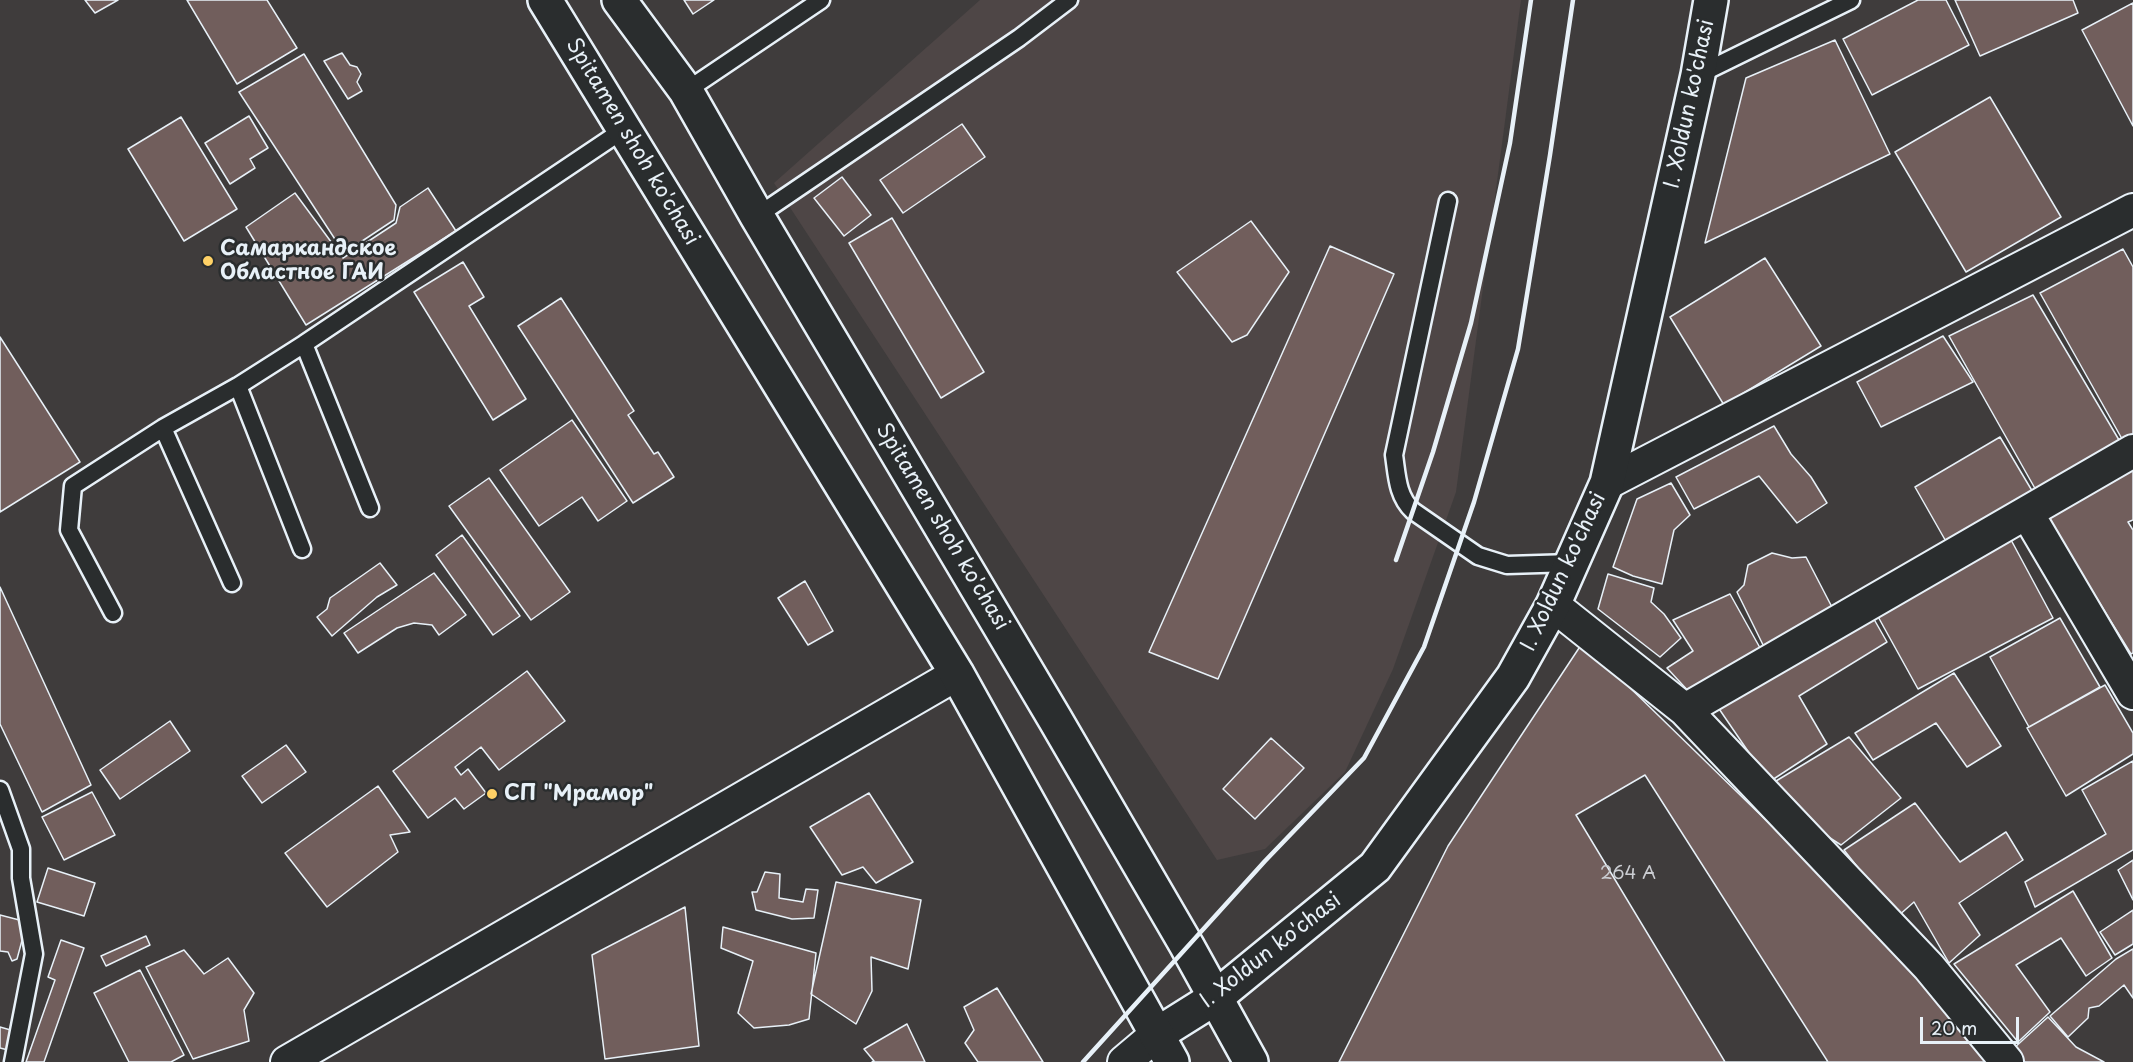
<!DOCTYPE html>
<html>
<head>
<meta charset="utf-8">
<style>
	body { margin:0 }
	#map { position:relative; width:2133px; height:1062px; overflow:hidden; background:#3f3c3c; font-family:"Playpen Sans",sans-serif }
	canvas { display:block }
	.scale { position:absolute; left:1920px; top:1017px; width:99px; height:27px; box-sizing:border-box; border:3px solid #e8f1f8; border-top:0; padding-left:8px; font-size:18px; line-height:21px; white-space:nowrap; color:#e8f1f8; -webkit-text-stroke:4px #2a2d2e; paint-order:stroke }
</style>
</head>
<body>
<div id="map">
<canvas width="2133" height="1062"></canvas>
<div class="scale">20 m</div>
</div>
<script>
const c = document.querySelector('canvas').getContext('2d');
c.lineJoin = 'round';
function fillPath(path, color) { c.fillStyle = color; c.fill(path, 'evenodd'); }
function trace(path, color, width, dash) { c.strokeStyle = color; c.lineWidth = width; c.lineCap = dash ? 'butt' : 'round'; c.setLineDash(dash || []); c.stroke(path); }
function drawText(font, color, halo, rows, align = 'center') {
  c.font = font + ' "Playpen Sans",sans-serif'; c.lineWidth = 5; c.setLineDash([]); c.textBaseline = 'middle'; c.strokeStyle = halo; c.fillStyle = color; for (const [text, x, y, turn = 0] of rows) {
    c.save(); c.translate(x, y); c.rotate((+turn || 0) * Math.PI / 180); c.textAlign = isNaN(turn) ? turn : align; if (halo) c.strokeText(text, 0, 0); c.fillText(text, 0, 0); c.restore();
  }
}
const built = new Path2D(`
	M980,0H1521L1456,492L1393,669L1345,772L1265,849L1217,860L774,183Z`);
const building = new Path2D(`
	M85,0H118L95,13Z
	M187,0H267L297,48L237,84Z
	M684,0H714L693,14Z
	M1918,0H1946L1969,45L1872,95L1843,39Z
	M1955,0H2073L2078,13L1980,56Z
	M2133,3V126L2082,30Z
	M1835,40L1890,154L1705,243L1746,78Z
	M342,53L350,65L357,67L361,74L357,82L362,91L348,99L324,61Z
	M304,54L396,205L394,220L344,253L239,92Z
	M1990,97L2061,217L1966,272L1895,152Z
	M249,116L268,148L250,159L255,168L230,184L205,143Z
	M181,117L237,209L184,241L128,149Z
	M962,124L985,157L903,213L880,180Z
	M842,177L871,215L844,236L814,198Z
	M428,188L456,231L306,325L246,227L295,193L343,258L396,223L400,207Z
	M892,218L984,372L941,398L849,243Z
	M1251,221L1289,272L1247,335L1232,342L1177,272Z
	M1330,246L1394,274L1218,679L1149,652Z
	M2123,249L2133,267V442L2126,446L2040,293Z
	M1765,258L1821,346L1724,405L1670,317Z
	M463,262L484,297L469,306L526,399L493,420L414,292Z
	M2033,295L2122,445L2037,492L1949,336Z
	M561,298L634,411L628,415L654,454L658,452L674,477L633,503L518,326Z
	M1943,336L1973,382L1881,427L1857,382Z
	M0,337L80,462L0,512Z
	M572,420L627,501L598,521L582,497L539,526L500,470Z
	M1774,426L1791,454L1811,477L1827,503L1797,523L1759,476L1694,509L1676,477Z
	M2000,437L2034,494L1948,545L1915,487Z
	M2133,466V520L2128,522L2133,530V653L2131,654L2047,518Z
	M489,478L570,592L531,620L449,506Z
	M1671,483L1690,515L1674,530L1662,584L1633,576L1613,567L1637,499Z
	M462,535L520,616L493,635L436,555Z
	M2010,538L2053,618L1918,689L1876,613Z
	M1772,553L1792,558L1806,557L1834,611L1767,653L1737,592L1744,585L1748,565Z
	M380,563L397,585L377,597L332,636L317,617L327,609L330,598Z
	M434,573L466,615L439,635L432,625L414,623L397,628L358,653L344,633Z
	M1608,574L1654,588L1651,602L1664,614L1681,638L1660,657L1598,609Z
	M805,581L833,631L808,645L778,598Z
	M0,587L91,785L42,812L0,724Z
	M1730,594L1764,655L1691,694L1667,668L1693,651L1673,620Z
	M1871,614L1887,642L1799,696L1827,744L1769,782L1713,700Z
	M2060,618L2100,687L2029,727L1990,657Z
	M1583,642L1851,903L1994,1062H1339L1448,846Z
	M527,671L565,721L499,770L481,747L455,767L461,775L468,769L486,793L464,809L455,798L428,818L393,771Z
	M1954,673L2001,746L1967,767L1936,723L1873,760L1855,733Z
	M2105,685L2133,733V754L2066,796L2027,728Z
	M170,721L190,751L120,799L100,770Z
	M1849,737L1901,798L1841,845L1797,817L1771,784Z
	M1271,738L1304,768L1255,819L1223,789Z
	M286,745L306,772L262,803L242,776Z
	M2133,761V850L2035,907L2025,882L2106,834L2082,790Z
	M1645,775L1828,1062H1725L1576,815Z
	M378,786L410,832L390,835L398,852L327,907L285,853Z
	M92,792L115,835L64,860L42,817Z
	M869,793L913,862L876,883L863,867L842,875L810,827Z
	M1915,803L1960,862L2006,832L2023,860L1959,903L1980,935L1949,963L1914,902L1897,917L1844,850Z
	M2133,860V900L2118,870Z
	M48,868L95,883L84,916L37,902Z
	M765,872L780,874L779,898L803,902L806,889L818,890L814,918L792,919L756,910L752,892H757Z
	M836,882L921,900L908,969L871,957L872,991L856,1024L811,994Z
	M2073,891L2112,958L2086,976L2061,938L2016,965L2050,1012L2018,1042L1954,964Z
	M685,907L699,1046L605,1059L592,955Z
	M2133,910V944L2115,955L2100,932Z
	M0,915L27,922L17,959L12,961L8,952L0,951Z
	M723,927L816,953L809,1019L789,1025L754,1028L738,1013L753,961L721,948Z
	M146,936L150,945L106,966L101,956Z
	M61,940L84,948L44,1062H26L55,980L48,977Z
	M2133,949V998L2124,985L2099,1006L2089,1008L2088,1018L2068,1037L2050,1016L2116,959Z
	M184,950L204,974L228,958L254,993L244,1010L249,1041L193,1059L146,967Z
	M140,970L184,1055L171,1062H129L94,993Z
	M997,988L1043,1062H978L965,1043L974,1030L964,1007Z
	M2048,1017L2076,1047L2104,1062H2025L2013,1049Z
	M907,1024L925,1062H872L874,1061L864,1049Z
	M0,1027L14,1031L8,1050L0,1048Z`);
const service = new Path2D(`
	M1698,75L1851,0
	M686,91L821,0
	M1448,201L1394,455C1397,475 1397,496 1413,511L1478,556L1507,565L1572,563
	M757,216L1019,38L1069,0
	M304,344L370,508
	M238,386L302,549
	M163,428L232,583
	M113,613L69,530L73,486L163,428L238,386L304,344L623,130
	M0,790L21,849V878L34,954L13,1062`);
const minor = new Path2D(`
	M1607,483L2133,210
	M2027,513L2133,693
	M1553,605L1685,710L1929,967L2007,1062
	M1685,710L2133,451
	M287,1062L957,674
	M1124,1062L1156,1035`);
const tertiary = new Path2D(`
	M1156,1035L1215,998L1375,867L1513,677L1553,605L1607,483L1698,75L1711,0`);
const primary = new Path2D(`
	M545,0L957,674L1172,1062
	M619,0L686,91L757,216L1055,719L1187,946L1251,1062`);
const rail = new Path2D(`
	M1396,560L1433,452L1471,323L1510,143L1531,0
	M1083,1062L1265,861L1364,758L1424,647L1474,502L1518,349L1550,155L1573,0`);
const markers = [
	[208,261,6,"#ffd166"],
	[492,794,6,"#ffd166"]
];
const numberNames = [
	["264 A",1628,874]
];
const streetNames = [
	["I. Xoldun ko'chasi",1690,104,-78],
	["Spitamen shoh ko'chasi",632,142,59],
	["Spitamen shoh ko'chasi",942,527,59],
	["I. Xoldun ko'chasi",1564,572,-65],
	["I. Xoldun ko'chasi",1271,951,-38]
];
const poiNames = [
	["Самаркандское",220,249],
	["Областное ГАИ",220,273],
	["СП \"Мрамор\"",504,794]
];
fillPath(built, '#4e4646');
fillPath(building, '#715e5c');
trace(building, '#e8f1f8', 1.5);
trace(service, '#e8f1f8', 21);
trace(minor, '#e8f1f8', 36);
trace(tertiary, '#e8f1f8', 38);
trace(primary, '#e8f1f8', 38);
trace(service, '#2a2d2e', 16);
trace(minor, '#2a2d2e', 32);
trace(tertiary, '#2a2d2e', 33);
trace(primary, '#2a2d2e', 33);
trace(rail, '#e8f1f8', 4.5);
for (const [x, y, r, color] of markers) { const dot = new Path2D(); dot.arc(x, y, r, 0, 2 * Math.PI); c.fillStyle = color; c.fill(dot); trace(dot, '#2a2d2e', 2); }
drawText('18px', '#caccd1', null, numberNames);
drawText('21px', '#e8f1f8', '#2a2d2e', streetNames);
drawText('bold 21px', '#e8f1f8', '#2a2d2e', poiNames, 'left');
</script>
</body>
</html>
